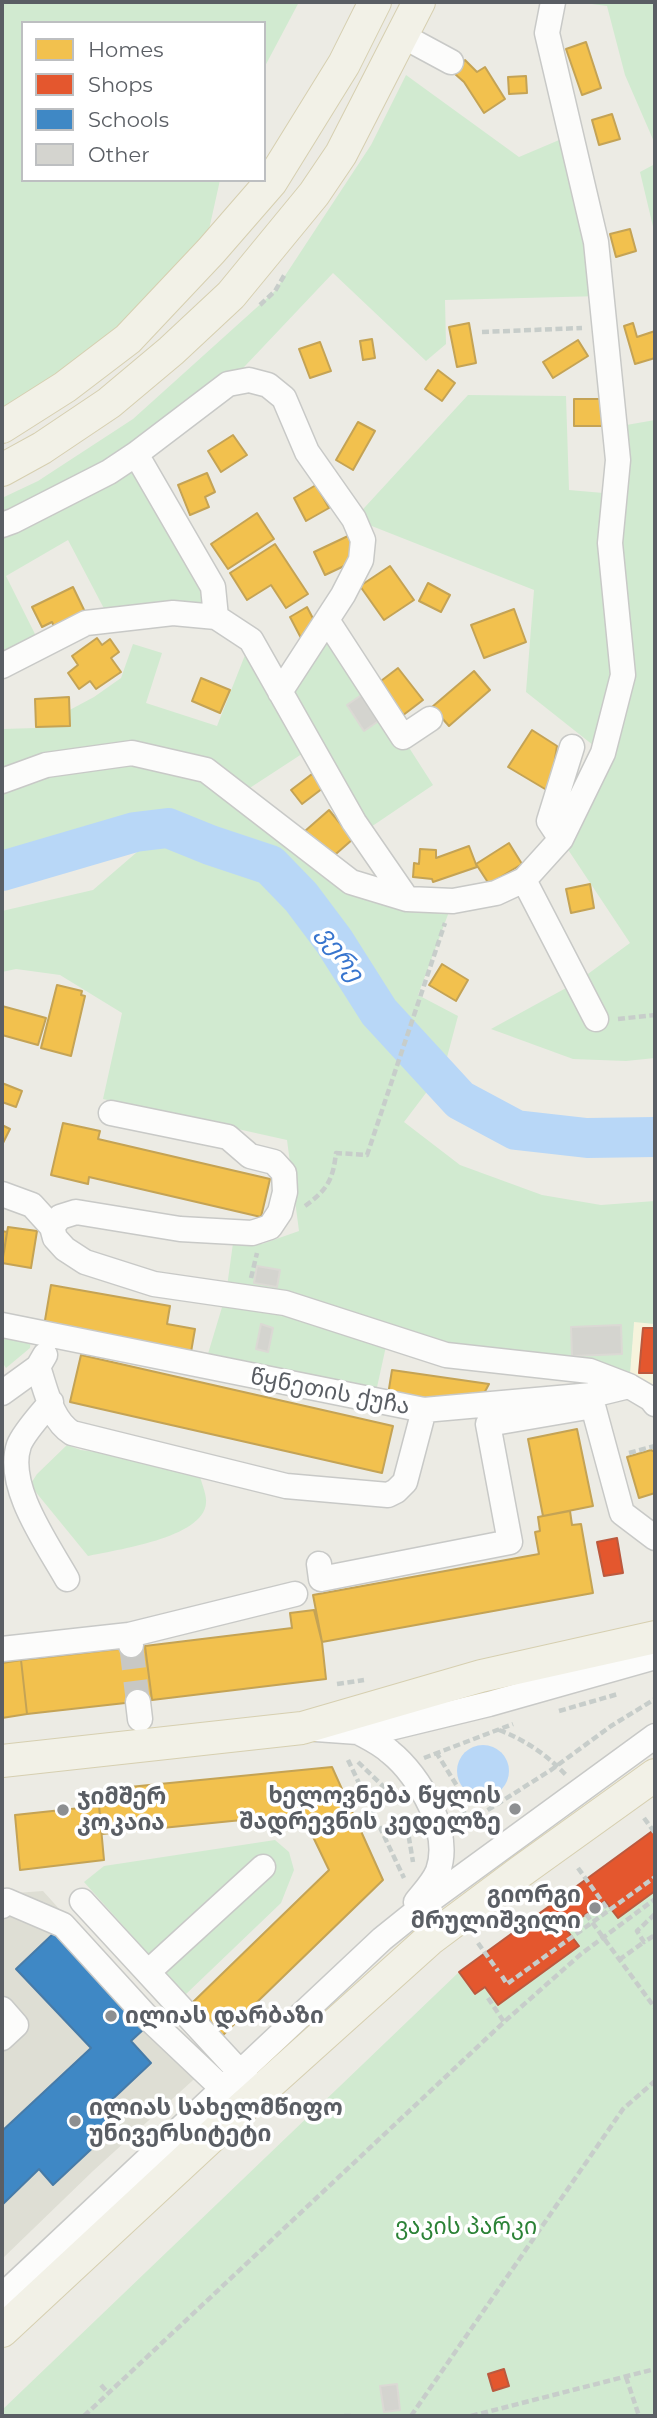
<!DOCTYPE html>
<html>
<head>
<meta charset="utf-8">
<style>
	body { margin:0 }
	#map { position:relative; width:657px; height:2418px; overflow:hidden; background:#ecebe4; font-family:Montserrat,sans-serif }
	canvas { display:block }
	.frame { position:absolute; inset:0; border:4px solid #5a5e64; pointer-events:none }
	.legend { position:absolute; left:21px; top:21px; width:245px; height:161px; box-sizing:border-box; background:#fff; border:2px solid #bdbfc1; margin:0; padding:9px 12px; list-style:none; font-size:21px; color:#5a5e64 }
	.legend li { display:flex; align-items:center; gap:14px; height:35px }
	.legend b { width:35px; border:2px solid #bdbfc1 }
</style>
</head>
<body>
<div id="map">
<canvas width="657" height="2418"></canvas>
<div class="frame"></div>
<ul class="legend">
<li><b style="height:19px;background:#f2c14e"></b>Homes</li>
<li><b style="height:19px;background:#e4572e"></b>Shops</li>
<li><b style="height:19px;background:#3f88c5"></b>Schools</li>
<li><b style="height:19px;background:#d4d4cf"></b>Other</li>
</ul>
</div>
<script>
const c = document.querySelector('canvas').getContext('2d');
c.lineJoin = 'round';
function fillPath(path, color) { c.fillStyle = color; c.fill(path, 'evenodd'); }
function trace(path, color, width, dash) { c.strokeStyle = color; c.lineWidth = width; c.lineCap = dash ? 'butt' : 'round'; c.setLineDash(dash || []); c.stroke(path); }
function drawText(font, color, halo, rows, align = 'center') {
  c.font = font + ' Montserrat,"Noto Sans Georgian",sans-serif'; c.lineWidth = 7; c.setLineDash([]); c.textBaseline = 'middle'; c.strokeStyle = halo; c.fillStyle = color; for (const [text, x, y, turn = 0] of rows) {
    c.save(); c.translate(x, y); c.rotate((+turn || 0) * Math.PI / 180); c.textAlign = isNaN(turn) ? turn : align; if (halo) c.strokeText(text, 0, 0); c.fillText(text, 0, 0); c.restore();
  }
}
const commercial = new Path2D(`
	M634,1321L655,1324V1404L629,1386Z`);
const education = new Path2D(`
	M43,1891L174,2036L181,2030L213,2062L93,2171L2,2259V1894Z`);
const green = new Path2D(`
	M2,2H299L264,68V23H23V180H220L206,243L140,317L2,415Z
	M577,2H655V144L625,75L607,6Z
	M406,75L519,157L571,135L602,296L445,300L446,344L426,361L333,273L228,384L136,454L216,617L110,620L68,540L6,576L41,646L2,666V498L38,481L133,419L275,291L371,145Z
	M655,164V235L640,172Z
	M468,395L566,396L569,490L615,494V427L655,420V1058L626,1061L573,1059L491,1029L577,982L630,943L561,839L603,753L526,692L534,590L354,519Z
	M327,620L433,785L362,833L311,748L239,795L351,882L453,901L418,995L458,1016L446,1061L380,994L342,931L282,862L169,816L117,829L94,850L50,877L2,889V729L36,728L94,697L121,678L133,644L162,653L146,703L217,726L251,640L279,691Z
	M144,846H184L224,860L270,882L308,925L344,991L374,1034L429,1089L404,1122L460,1165L542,1195L601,1205L655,1201V1324L634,1322L629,1386L388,1337L374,1401L204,1367L226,1294L233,1243L262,1244L299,1231L287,1140L103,1099L122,1013L60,975L16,969L2,972V911L93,890Z
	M2,1335L31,1338L30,1348L6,1368L2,1362Z
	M67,1445L81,1450L140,1458L159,1468L200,1477C202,1484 207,1496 206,1503C204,1538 115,1550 88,1556L30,1485L37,1474Z
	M655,1829V2416H2V2410L459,1972Z
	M275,1840L289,1852L294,1870L281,1903L185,1995L84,1882L104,1866Z`);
const water = new Path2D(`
	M457 1771a26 26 0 1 1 52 0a26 26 0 1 1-52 0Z`);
const homes = new Path2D(`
	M586,42L601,88L582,95L566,49Z
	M465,60L477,72L485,67L505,99L484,113L464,82L455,74Z
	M526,76L527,93L509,94L508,77Z
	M612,114L620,139L599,145L592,120Z
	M630,229L636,251L616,257L610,234Z
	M469,323L476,363L457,367L449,327Z
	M633,323L637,337L655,331V358L635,364L624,326Z
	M372,339L375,358L363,360L360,341Z
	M578,340L588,356L553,378L543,362Z
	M320,342L331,371L310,378L299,349Z
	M438,370L455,383L442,401L425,389Z
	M574,399H604V426H574Z
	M358,422L375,431L353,470L336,460Z
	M233,435L247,455L221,472L208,451Z
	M207,473L215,492L205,497L209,507L190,515L178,485Z
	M316,485L329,508L306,521L294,498Z
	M257,513L274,539L228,569L211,544Z
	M348,536L359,559L325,575L314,552Z
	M275,544L308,594L286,608L271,585L247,600L230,573Z
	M390,566L414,600L384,620L360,586Z
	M428,583L450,595L441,612L419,601Z
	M73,587L87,616L56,631L52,622L42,627L32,607Z
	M307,607L318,628L301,638L290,617Z
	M514,609L526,642L484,658L471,625Z
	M97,638L102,645L110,639L119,652L111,658L121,672L96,689L90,681L79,689L68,673L78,665L72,656Z
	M398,668L423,700L402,716L377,684Z
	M474,671L490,690L449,726L432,707Z
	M201,678L230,690L220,713L192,701Z
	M69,697L70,726L36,727L35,699Z
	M532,730L557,746L550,792L508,767Z
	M312,774L323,788L302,804L291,790Z
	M329,810L353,839L329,860L305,831Z
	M509,843L522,864L489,884L476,864Z
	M469,846L477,867L433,882L432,879L413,877L414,863L419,864L420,849L436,850V858Z
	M590,884L594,908L571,913L566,889Z
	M442,964L468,980L456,1001L429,985Z
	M57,985L82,991L81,995L85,996L71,1056L41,1048Z
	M2,1006L46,1018L38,1045L2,1035Z
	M2,1083L22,1091L16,1107L2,1102Z
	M63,1123L100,1131L98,1139L270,1179L261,1217L89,1177L88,1184L51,1175Z
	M2,1125L10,1129L2,1145Z
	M8,1227L37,1231L31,1268L2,1263Z
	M2,1231L7,1232L4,1252L2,1251Z
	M51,1285L170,1306L167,1324L195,1329L191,1352L44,1326Z
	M81,1355L393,1426L382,1473L70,1402Z
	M392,1370L489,1384L479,1403L388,1395Z
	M577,1429L593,1506L543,1516L528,1439Z
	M651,1450L655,1452V1493L639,1498L627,1457Z
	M570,1511L572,1525L581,1524L593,1593L322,1642L313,1595L539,1554L535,1532L540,1531L538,1517Z
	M314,1610L322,1642L326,1679L152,1700L145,1646L292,1628L290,1613Z
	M145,1646L152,1700L27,1714L21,1660Z
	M21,1660L27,1714L2,1718V1663Z
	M332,1767L383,1880L222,2036L192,2003L329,1870L302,1814L102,1834L99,1806L111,1805L109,1789Z
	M99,1806L104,1860L20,1870L15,1815Z`);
const shops = new Path2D(`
	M643,1328H655V1373H639Z
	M617,1538L623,1573L604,1576L597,1542Z
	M655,1829V1891L618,1918L605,1901L586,1914L566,1929L579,1946L498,2005L485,1987L475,1994L459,1972Z
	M504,2369L509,2386L493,2391L488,2374Z`);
const schools = new Path2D(`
	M55,1932L145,2028L131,2041L151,2063L101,2110L116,2126L53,2185L39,2169L2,2205V2131L91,2048L16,1969Z`);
const river = new Path2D(`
	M2,871L135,832L168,828L210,845L270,865L301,897L334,941L379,1012L460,1100L516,1130L587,1138L655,1137`);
const building = new Path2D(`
	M363,694L380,720L364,731L347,705Z
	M257,1266L280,1270L277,1287L254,1283Z
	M261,1324L273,1328L268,1352L256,1349Z
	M621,1325L622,1354L572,1356L571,1327Z
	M397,2384L400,2410L384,2412L380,2386Z`);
const minorTunnel = new Path2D(`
	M131,1645L138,1702`);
const path = new Path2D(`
	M260,305L275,291L285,274
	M482,332L582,328
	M618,1019L655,1015
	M305,1206C327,1190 333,1180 336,1153L367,1155L445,923
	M251,1278L257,1253
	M629,1453L655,1446
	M337,1684L364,1680
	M559,1711L618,1694
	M499,1730C525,1740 546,1754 566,1775
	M436,1752L457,1786L467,1823
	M424,1758L513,1724
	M348,1760L404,1878
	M358,1762L386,1789
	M644,1818L655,1833
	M407,1826L413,1862
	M461,1827L551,1770L611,1726L655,1699
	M578,1868L609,1911
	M586,1914L655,2008
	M655,1914L637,1931L644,1942L655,1935
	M478,1943L498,1971
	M619,1960L644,1942
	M502,1976L507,1984L655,1877
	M488,1998L504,2022
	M626,2377L639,2416
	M101,2385L108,2393
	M84,2416L504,2022L581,1954L655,1899
	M344,2416H352
	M411,2416L623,2109L655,2081
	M471,2416L655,2369`);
const minor = new Path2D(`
	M401,35L451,62
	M136,454L213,587L216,617
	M2,525L13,521L109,472L136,454L228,384L249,380L268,385L284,398L307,452L354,519L363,540L361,560L343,595L280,692
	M327,620L403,737L430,719
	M2,666L86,623L173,613L216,617L251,640L354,822L407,899
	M2,781L46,765L132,753L206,770L351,882L407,899L453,901L496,893L524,880L561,839L603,753L623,675L610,543L618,460L596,242L547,33L553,2
	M561,839L549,821L572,747
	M524,880L596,1019
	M2,1194L32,1205L52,1227L55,1238L65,1249L85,1262L154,1284L285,1303L446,1355L590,1371L629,1386
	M52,1227L60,1217L76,1212L180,1229L252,1233L270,1227L280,1212L285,1192L284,1173L274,1162L250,1156L228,1137L111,1113
	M2,1325L424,1410L592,1395L629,1386L651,1399L655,1404
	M38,1367C46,1390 51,1420 72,1433L286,1486L388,1495L396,1491L405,1482L424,1410
	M2,1393L38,1367L45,1355
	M51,1402C42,1413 24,1432 19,1445C5,1486 48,1545 67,1579
	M319,1564L321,1579L510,1542L488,1424L593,1406L622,1513L655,1538
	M129,1635L295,1594
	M2,1649L129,1635L131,1645
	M138,1702L140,1719
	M316,1729L358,1732L390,1728L489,1704L655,1657
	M358,1732C369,1738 380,1743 390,1752C420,1776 452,1832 438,1871C433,1883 423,1893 416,1902
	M82,1901L249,2082
	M2,1906L7,1901L63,1925L147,2017L222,2088
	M148,1972L263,1867
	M2,2009L16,2025L2,2038
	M2,2296L382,1939L433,1898L655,1736`);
const major = new Path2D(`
	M2,427L65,387L128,339L211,251L271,182L344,64L375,2
	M2,470L42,448L109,403L171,351L231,295L314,194L341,154L419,2
	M2,1761L302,1728L481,1676L655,1637
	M2,2331L241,2109L429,1940L520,1872L655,1775`);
const markers = [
	[515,1809,7,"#8d8f91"],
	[63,1810,7,"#8d8f91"],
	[595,1908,7,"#8d8f91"],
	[111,2016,7,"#8d8f91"],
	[75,2121,7,"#8d8f91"]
];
const streetNames = [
	["წყნეთის ქუჩა",330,1392,11]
];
const poiNames = [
	["ხელოვნება წყლის",501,1796,"right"],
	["შადრევნის კედელზე",501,1822,"right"],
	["ჯიმშერ",77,1797],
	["კოკაია",77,1823],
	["გიორგი",581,1895,"right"],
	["მრულიშვილი",581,1921,"right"],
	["ილიას დარბაზი",125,2016],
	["ილიას სახელმწიფო",89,2108],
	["უნივერსიტეტი",89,2134]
];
const parkNames = [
	["ვაკის პარკი",466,2227]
];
const waterNames = [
	["ვერე",340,954,55]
];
fillPath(commercial, '#f6f3dc');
fillPath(education, '#deded4');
fillPath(green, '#d1ead0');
fillPath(water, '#b8d7f7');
fillPath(homes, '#f2c14e');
trace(homes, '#c4a355', 2);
fillPath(shops, '#e4572e');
trace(shops, '#bb593e', 2);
fillPath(schools, '#3f88c5');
trace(schools, '#477ba8', 2);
trace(river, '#b8d7f7', 40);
fillPath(building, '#d4d4cf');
trace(building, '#dbd9d4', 2);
trace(minorTunnel, '#c8c8c4', 24, [24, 12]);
trace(minor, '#c8c9c7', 27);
trace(major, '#d6cfb0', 34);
trace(path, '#c7cdca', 4.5, [7, 3.5]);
trace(minor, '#fcfcfb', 24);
trace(major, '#f2f1e7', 32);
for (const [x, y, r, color] of markers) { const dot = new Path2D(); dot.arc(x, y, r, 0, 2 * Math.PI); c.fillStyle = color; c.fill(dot); trace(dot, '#fff', 2.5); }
drawText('23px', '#5a5e64', '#fff', streetNames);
drawText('bold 23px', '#5a5e64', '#fff', poiNames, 'left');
drawText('23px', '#2b8236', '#fff', parkNames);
drawText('italic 24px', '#3875ce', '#fff', waterNames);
</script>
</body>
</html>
